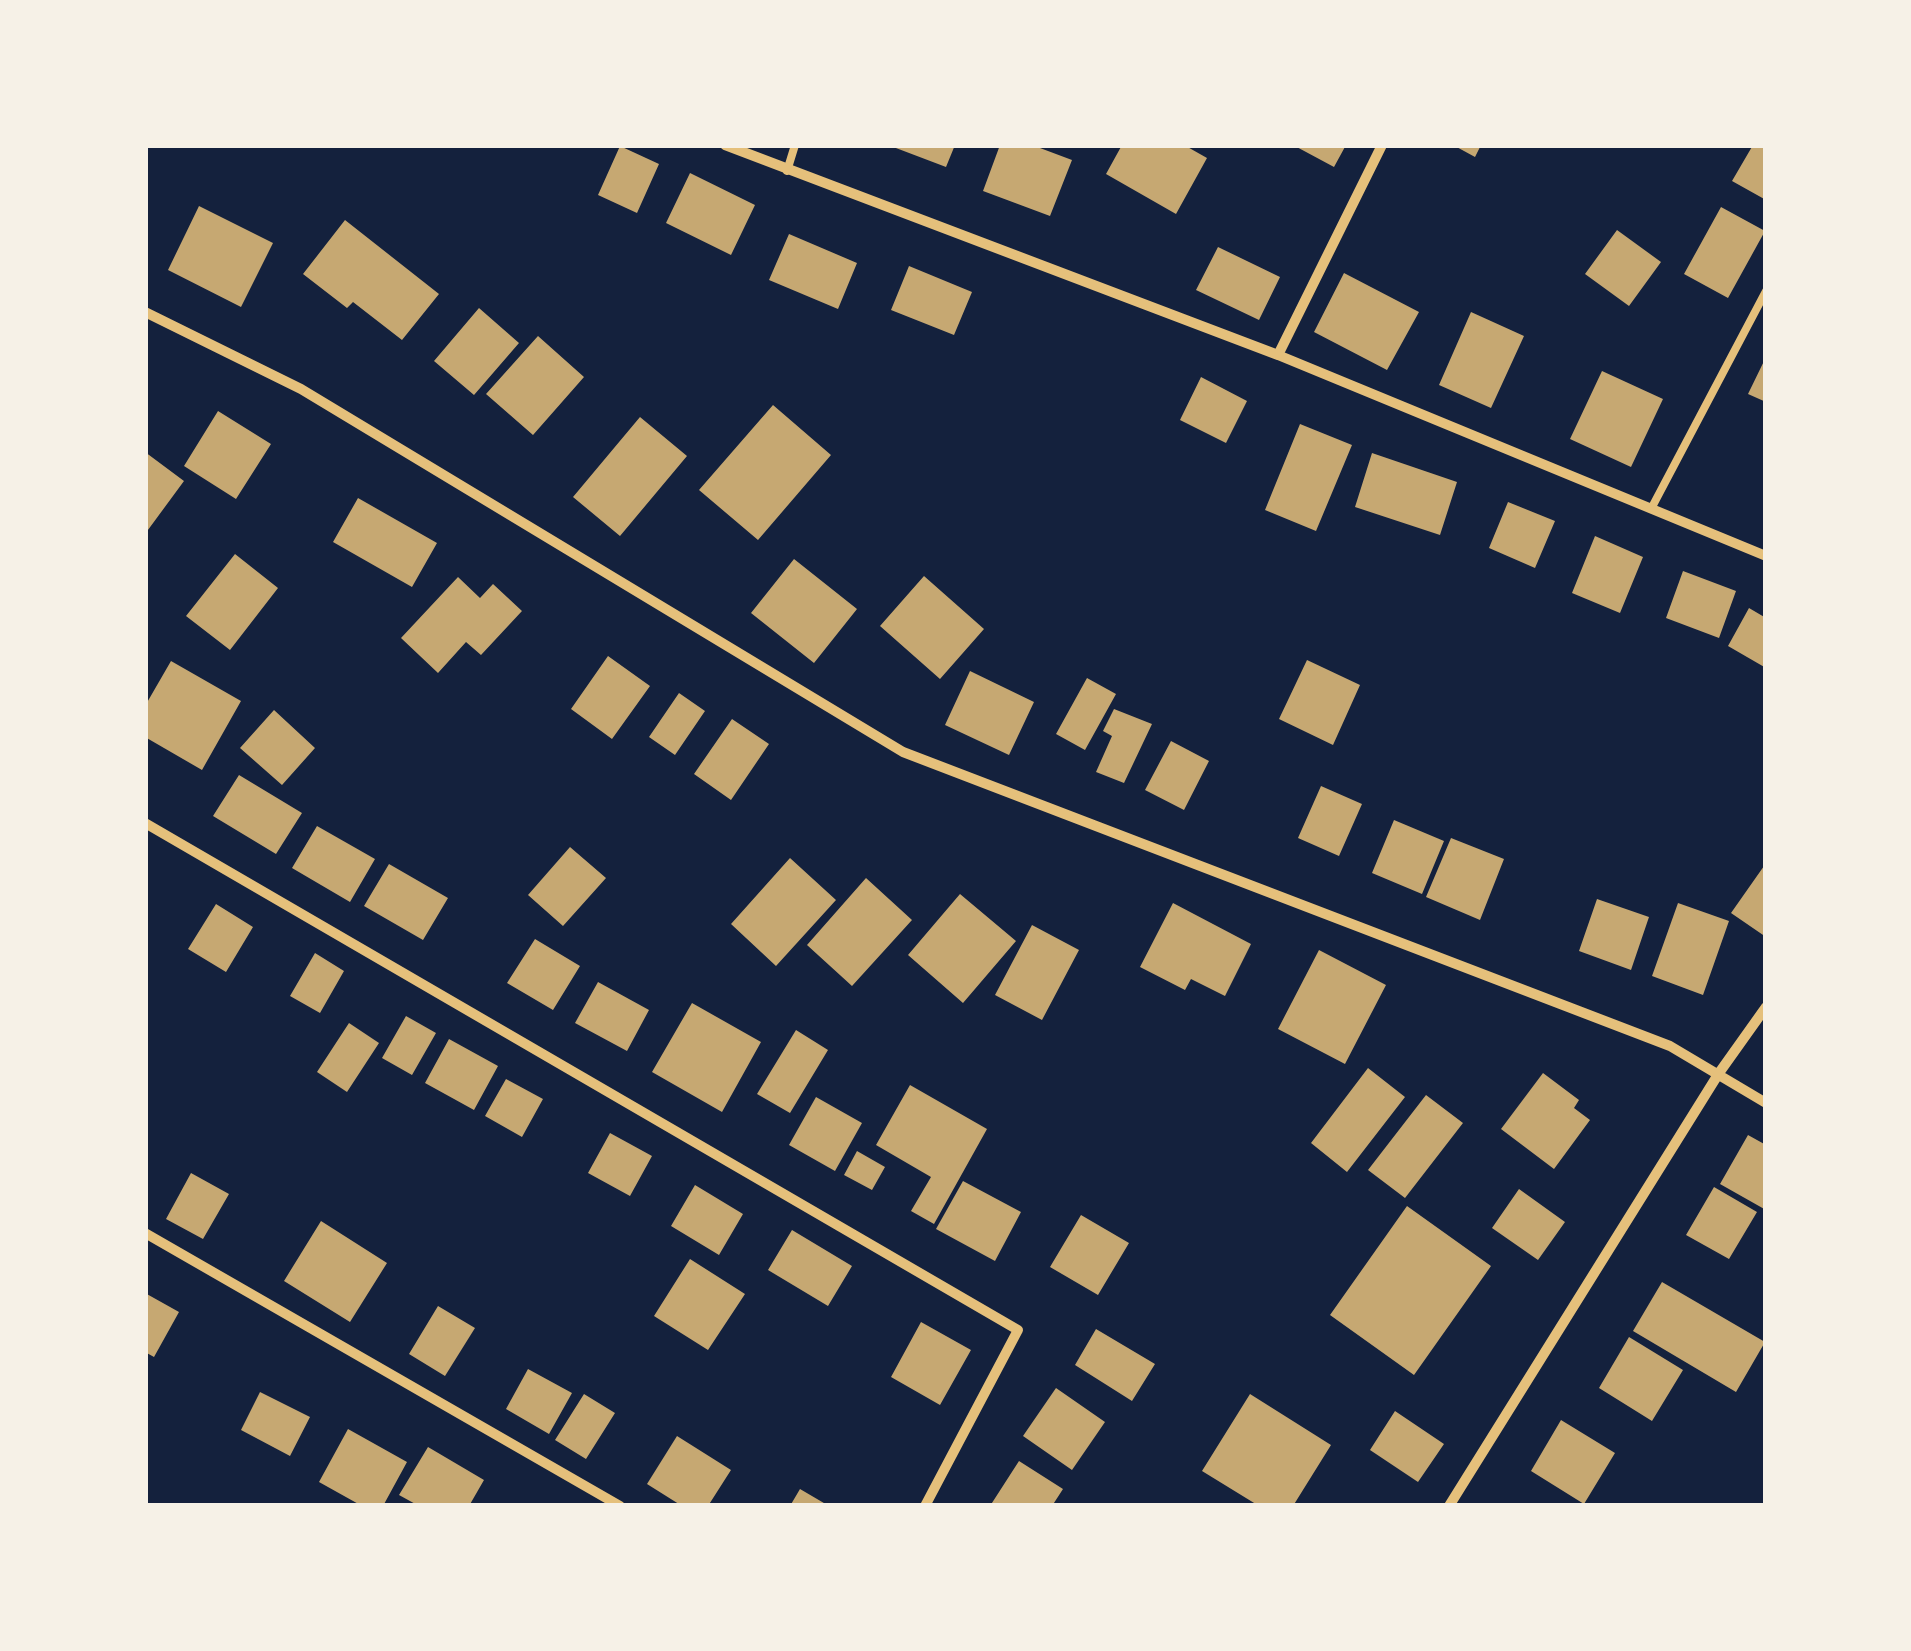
<!DOCTYPE html>
<html>
<head>
<meta charset="utf-8">
<style>
	body { margin:0 }
	#map { position:relative; width:1911px; height:1651px; overflow:hidden; background:#14213d; font-family:"Open Sans",sans-serif }
	canvas { display:block }
	.frame { position:absolute; inset:0; border:148px solid #f6f1e7; pointer-events:none }
</style>
</head>
<body>
<div id="map">
<canvas width="1911" height="1651"></canvas>
<div class="frame"></div>
</div>
<script>
const c = document.querySelector('canvas').getContext('2d');
c.lineJoin = 'round';
function fillPath(path, color) { c.fillStyle = color; c.fill(path, 'evenodd'); }
function trace(path, color, width, dash) { c.strokeStyle = color; c.lineWidth = width; c.lineCap = dash ? 'butt' : 'round'; c.setLineDash(dash || []); c.stroke(path); }
const building = new Path2D(`
	M888,145H955L946,167Z
	M1000,145H1032L1072,160L1050,216L983,191Z
	M1122,145H1184L1207,158L1176,214L1106,174Z
	M1293,145H1346L1334,167Z
	M1453,145H1481L1475,157Z
	M1753,145H1766V200L1732,181Z
	M620,146L659,164L637,213L598,195Z
	M690,173L755,205L731,255L666,223Z
	M199,206L273,243L241,307L168,270Z
	M1721,207L1765,231L1728,298L1684,274Z
	M345,220L439,294L402,340L353,302L347,308L303,274Z
	M1617,230L1661,262L1629,306L1585,274Z
	M789,234L857,263L838,309L769,280Z
	M1218,247L1280,277L1259,320L1196,290Z
	M909,266L972,292L954,335L891,310Z
	M1344,273L1419,312L1387,370L1314,332Z
	M479,308L519,343L474,395L434,361Z
	M1471,312L1524,336L1491,408L1439,385Z
	M538,336L584,377L533,435L486,394Z
	M1766,357V402L1748,394Z
	M1602,371L1663,399L1631,467L1570,439Z
	M1201,377L1247,401L1226,443L1180,420Z
	M773,405L831,455L758,540L699,490Z
	M218,411L271,444L236,499L184,466Z
	M640,417L687,456L620,536L573,497Z
	M1300,424L1352,445L1316,531L1265,510Z
	M145,452L184,481L145,534Z
	M1372,453L1457,482L1440,535L1355,507Z
	M358,498L437,543L412,587L333,542Z
	M1508,502L1555,521L1535,568L1489,548Z
	M1595,536L1643,557L1620,613L1572,593Z
	M235,554L278,588L230,650L186,616Z
	M794,559L857,609L814,663L751,613Z
	M1683,571L1736,591L1719,638L1666,618Z
	M924,576L984,629L940,679L880,626Z
	M458,577L480,598L493,584L522,611L481,655L466,642L438,673L401,638Z
	M1749,608L1766,618V668L1728,646Z
	M608,656L650,686L612,739L571,709Z
	M1307,660L1360,685L1333,745L1279,719Z
	M171,661L241,701L202,770L145,737V706Z
	M970,671L1034,702L1009,755L945,725Z
	M1087,678L1116,694L1085,750L1056,734Z
	M679,693L705,711L675,755L649,737Z
	M1114,709L1152,724L1124,783L1096,772L1112,736L1103,731Z
	M274,710L315,748L282,785L240,748Z
	M732,719L769,744L731,800L694,774Z
	M1171,741L1209,761L1184,810L1145,790Z
	M239,775L302,813L276,854L213,816Z
	M1321,786L1362,804L1339,856L1298,838Z
	M1394,820L1444,841L1422,894L1372,873Z
	M317,826L375,859L350,902L292,868Z
	M1451,838L1504,859L1480,920L1426,897Z
	M570,847L606,878L563,926L528,895Z
	M790,858L836,900L776,966L731,924Z
	M389,864L448,898L423,940L364,906Z
	M1764,866L1766,867V937L1731,913Z
	M866,878L912,920L852,986L807,945Z
	M960,894L1016,941L963,1003L908,955Z
	M1597,899L1649,917L1631,970L1579,951Z
	M1173,903L1251,944L1225,996L1191,979L1185,990L1140,967Z
	M1678,903L1729,921L1703,995L1652,976Z
	M216,904L253,927L226,972L188,949Z
	M1032,925L1079,950L1042,1020L995,995Z
	M535,939L580,966L553,1010L507,983Z
	M1319,950L1386,985L1345,1064L1278,1029Z
	M315,953L344,971L320,1013L290,996Z
	M598,982L649,1010L627,1051L575,1023Z
	M692,1003L761,1042L722,1112L652,1072Z
	M406,1016L436,1033L412,1075L382,1058Z
	M349,1023L379,1043L347,1092L317,1072Z
	M796,1030L828,1050L790,1113L757,1094Z
	M449,1039L498,1066L474,1110L425,1083Z
	M1368,1068L1405,1097L1347,1172L1311,1143Z
	M1543,1073L1579,1100L1574,1108L1590,1120L1554,1169L1501,1129Z
	M506,1079L543,1099L522,1137L485,1116Z
	M910,1085L987,1129L934,1224L911,1211L931,1177L876,1145Z
	M1426,1095L1463,1123L1405,1198L1368,1170Z
	M816,1097L862,1123L835,1171L789,1145Z
	M610,1133L652,1156L630,1196L588,1173Z
	M1748,1135L1766,1145V1210L1720,1184Z
	M857,1151L885,1167L872,1190L844,1175Z
	M191,1173L229,1194L203,1239L166,1219Z
	M963,1181L1021,1212L995,1261L936,1229Z
	M695,1185L743,1214L719,1255L671,1226Z
	M1714,1187L1757,1212L1729,1259L1686,1235Z
	M1519,1189L1565,1222L1538,1260L1492,1228Z
	M1407,1206L1491,1266L1414,1375L1330,1315Z
	M1081,1215L1129,1243L1098,1295L1050,1267Z
	M321,1221L387,1263L350,1322L284,1281Z
	M792,1230L852,1266L828,1306L768,1270Z
	M690,1259L745,1294L708,1350L654,1316Z
	M1662,1282L1765,1342L1736,1392L1633,1331Z
	M145,1293L179,1312L154,1357L145,1352Z
	M438,1306L475,1328L445,1376L409,1354Z
	M921,1322L971,1350L940,1405L891,1377Z
	M1096,1329L1155,1364L1132,1401L1075,1365Z
	M1629,1337L1683,1370L1652,1421L1599,1388Z
	M528,1369L572,1393L549,1434L506,1409Z
	M1056,1388L1105,1422L1072,1470L1023,1436Z
	M260,1392L310,1417L290,1456L241,1430Z
	M584,1394L615,1413L586,1459L555,1440Z
	M1250,1394L1331,1445L1293,1506H1259L1202,1471Z
	M1395,1411L1444,1444L1418,1482L1370,1450Z
	M1561,1420L1615,1453L1584,1504L1531,1471Z
	M348,1429L407,1462L383,1506H362L319,1482Z
	M677,1436L731,1470L708,1506H682L647,1484Z
	M428,1447L484,1480L469,1506H419L399,1495Z
	M1019,1461L1063,1489L1052,1506H990Z
	M800,1489L829,1506H790Z`);
const service = new Path2D(`
	M787,171L795,145
	M1651,509L1766,291`);
const minor = new Path2D(`
	M725,145L1278,355L1766,556
	M145,312L301,389L903,752L1670,1046L1766,1103
	M1278,355L1382,145
	M145,823L1018,1330L925,1506
	M145,1233L620,1506
	M1449,1506L1719,1073L1766,1007`);
fillPath(building, '#c6a872');
trace(service, '#e5c07b', 8);
trace(minor, '#e5c07b', 10);
</script>
</body>
</html>
